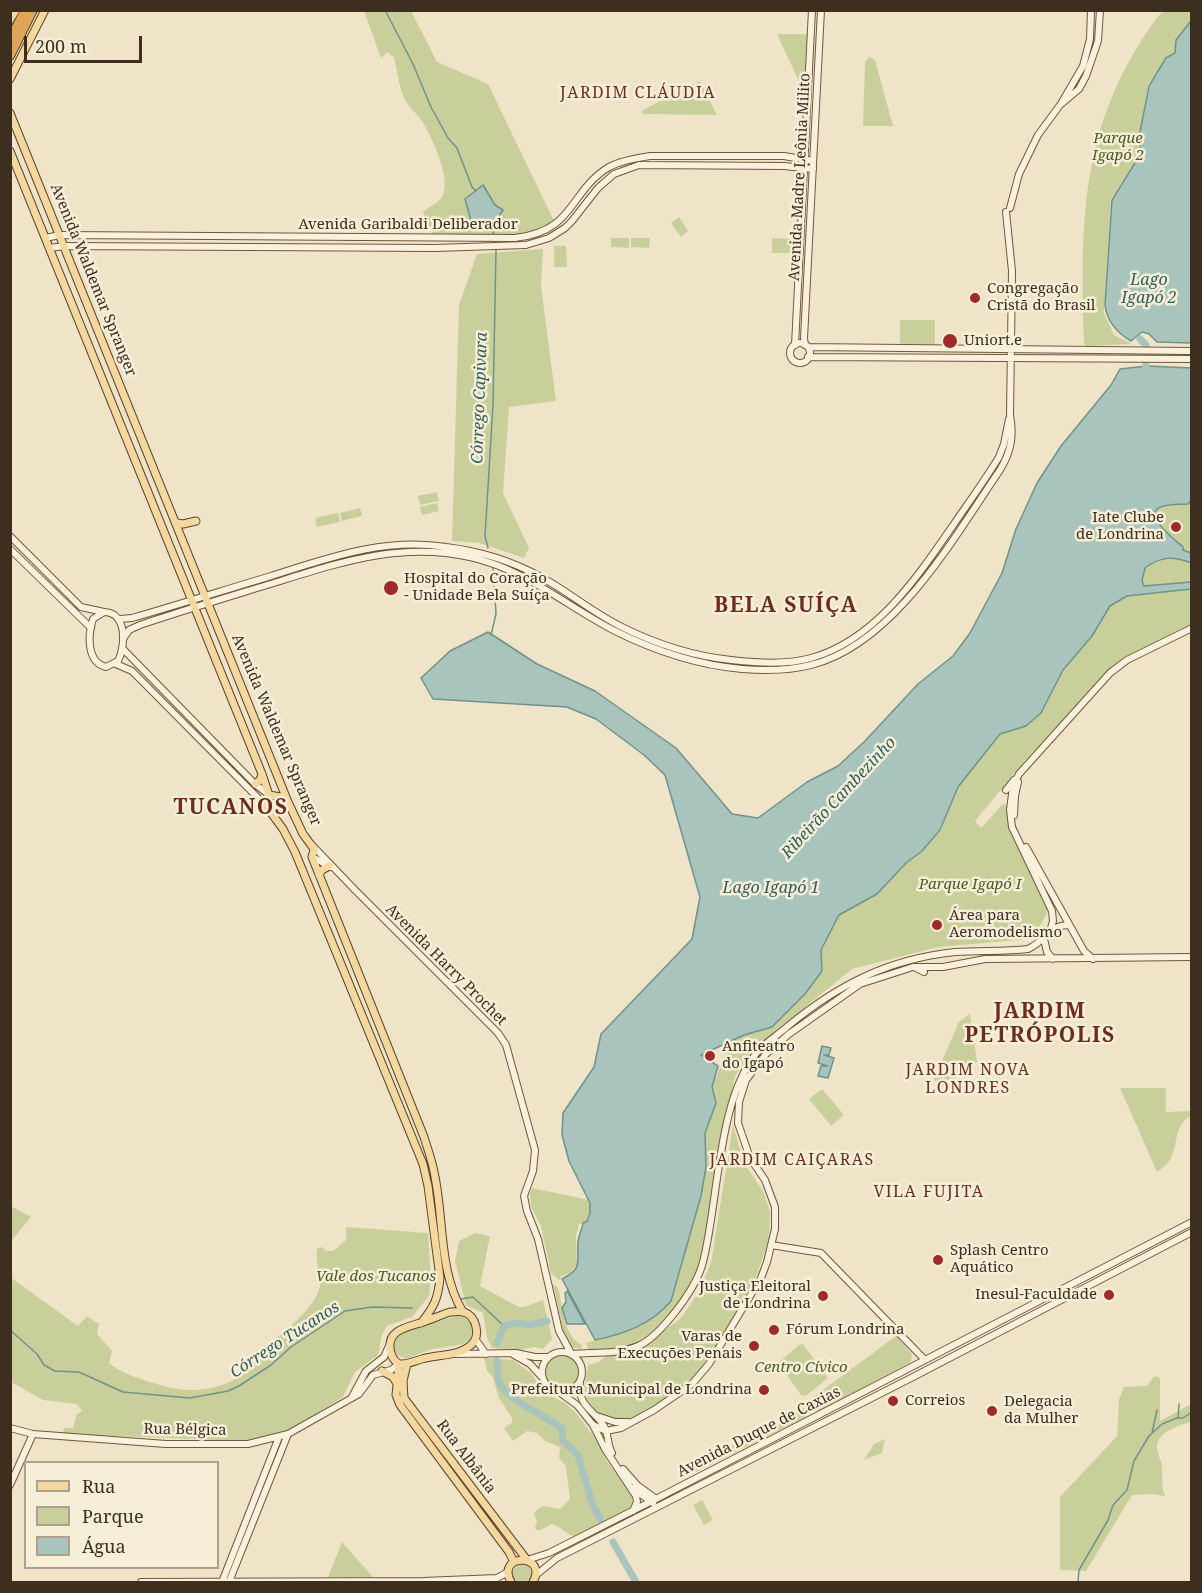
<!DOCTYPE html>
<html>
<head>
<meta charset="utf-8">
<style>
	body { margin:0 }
	#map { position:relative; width:1202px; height:1593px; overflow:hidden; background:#f0e4c8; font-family:"Noto Serif",serif }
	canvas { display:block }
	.frame { position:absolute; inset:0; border:12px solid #3d2e20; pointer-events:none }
	.legend { position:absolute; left:24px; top:1461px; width:195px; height:108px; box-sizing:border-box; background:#f7eed8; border:2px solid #ada18e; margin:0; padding:8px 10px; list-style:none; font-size:18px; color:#3d2e20 }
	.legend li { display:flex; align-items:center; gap:12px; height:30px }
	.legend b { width:30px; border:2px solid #ada18e }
	.scale { position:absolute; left:24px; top:36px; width:118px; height:27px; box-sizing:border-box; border:3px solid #3d2e20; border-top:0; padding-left:8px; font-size:18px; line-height:21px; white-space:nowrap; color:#3d2e20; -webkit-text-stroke:4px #f7eed8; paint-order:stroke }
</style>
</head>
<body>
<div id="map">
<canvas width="1202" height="1593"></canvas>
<div class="frame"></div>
<ul class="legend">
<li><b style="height:8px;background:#f3d9a0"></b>Rua</li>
<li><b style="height:16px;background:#c9cf9b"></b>Parque</li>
<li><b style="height:16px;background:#a9c4bc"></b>Água</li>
</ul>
<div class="scale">200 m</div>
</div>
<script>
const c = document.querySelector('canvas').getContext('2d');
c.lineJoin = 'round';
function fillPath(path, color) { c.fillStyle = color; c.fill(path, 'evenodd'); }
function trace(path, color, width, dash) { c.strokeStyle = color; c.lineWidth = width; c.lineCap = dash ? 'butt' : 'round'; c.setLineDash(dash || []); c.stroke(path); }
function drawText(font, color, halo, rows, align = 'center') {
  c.font = font + ' "Noto Serif",serif'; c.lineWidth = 5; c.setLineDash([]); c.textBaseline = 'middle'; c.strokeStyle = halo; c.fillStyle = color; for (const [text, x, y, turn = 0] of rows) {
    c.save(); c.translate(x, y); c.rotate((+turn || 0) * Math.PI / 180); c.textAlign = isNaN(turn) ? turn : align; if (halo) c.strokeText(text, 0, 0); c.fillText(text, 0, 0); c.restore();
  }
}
const green = new Path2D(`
	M364,11H411L437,62L488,84L554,221L542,229L517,236L434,235L429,228L423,212C429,206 439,204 443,195C451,177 431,135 421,120C416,113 408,106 404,98C399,86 397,70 394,57L387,52L381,58Z
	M1163,11H1191V21L1176,40L1175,53L1171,57L1166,58L1148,85L1139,136L1140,153L1111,199L1104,313L1114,335L1132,344L1086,346L1084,343C1081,240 1079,148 1132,56C1142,40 1150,25 1163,11Z
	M777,34H809L806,90H803Z
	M869,57L875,60L893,126H863L865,62Z
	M700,81L717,115L644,114L641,111Z
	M679,217L688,231L681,237L671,223Z
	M611,238H629V248L611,247Z
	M631,238H650L649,248L631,247Z
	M772,238L791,239V253H772Z
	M554,246H566L567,267H554Z
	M543,249L541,286L556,401L509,407L503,493L529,548L524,558L480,543L452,541L459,305L477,254Z
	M900,320H935V344H900Z
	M437,492L439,501L420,505L418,496Z
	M1191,500V553L1183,550V547C1175,540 1139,514 1163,506C1170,504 1180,504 1188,504Z
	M437,503L439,511L422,515L420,507Z
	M360,508L362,516L342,521L340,513Z
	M338,513L340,522L317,527L315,518Z
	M1175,557L1191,563V582L1144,586L1142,581L1145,568L1164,558Z
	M1191,589V624L1122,658L1028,757L975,821L981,828L1003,804L1008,805L1012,827L1048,911L1041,924L1030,939L938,947L852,969L759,1045L749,1056L735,1076L718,1162L702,1260L691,1287L670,1315L651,1335L639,1343L615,1351H589L586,1343L634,1329L675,1289L701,1196L706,1167L705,1133L716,1103L712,1087L729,1044L744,1035L772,1027L805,994L822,971L821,950L839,915L877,894L906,863L922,851L941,830L958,787L1000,734L1026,726L1041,713L1063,670L1092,636L1110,606L1127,596Z
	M970,1014L977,1062L941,1088L934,1079L959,1022Z
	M1120,1088H1166V1112L1191,1111V1115C1173,1127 1179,1141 1171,1158C1168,1164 1162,1168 1157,1172Z
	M822,1089L844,1115L831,1126L809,1099Z
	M733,1125L744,1163L763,1191L770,1212L769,1240L755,1279L727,1329L696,1376L662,1402L631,1419L620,1421L597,1412L583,1394L588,1365L599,1362L606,1356L646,1345L681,1318L698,1293L711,1263Z
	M532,1188L590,1200V1213L584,1223L579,1224L576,1236L577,1265L570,1273L560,1277L561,1279L559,1280L551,1273L541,1226L531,1207L530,1194Z
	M11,1206L31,1217L11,1241Z
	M346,1227L428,1233L431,1279L429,1296L412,1317L387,1326L382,1335L378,1355L355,1372L343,1397L287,1431L246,1441L63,1434L64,1428H73L77,1414L82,1411L77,1404L43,1400L11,1382L10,1277L78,1326L87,1316L99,1324L97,1334L112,1351L109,1363C121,1375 173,1391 191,1390C200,1390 214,1388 222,1385C247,1377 255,1356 273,1341C288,1328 317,1306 320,1285C321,1276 315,1262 317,1249L321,1247L327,1251H333L346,1240Z
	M475,1233L490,1236L480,1286L519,1307H524L543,1300L552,1339L543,1349L534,1347L520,1350L492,1348L487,1338L483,1313L466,1305L455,1261L459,1241Z
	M553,1285L556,1286L558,1288C564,1308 562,1334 582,1345L581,1349L570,1347L564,1336Z
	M461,1315C467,1319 471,1322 472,1329C474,1349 447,1345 434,1349C425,1351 416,1355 407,1359L397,1355L392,1346L395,1335L415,1327Z
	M896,1336L912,1354L911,1362L820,1411H816L810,1403L811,1399Z
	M803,1344L828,1378L807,1395L802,1396L778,1363L799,1345Z
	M545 1372a17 17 0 1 1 34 0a17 17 0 1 1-34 0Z
	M484,1358L513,1360L531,1373L545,1393L565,1403L575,1412L593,1435L608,1463L631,1491L633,1503L630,1509L576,1536C566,1536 563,1527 552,1524L541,1530H536L535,1528L537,1521L534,1514C542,1502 548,1508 560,1509L570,1499L566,1466L559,1458L560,1447L545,1441L537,1433L527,1431L513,1441L504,1428L512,1423V1418L499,1398L493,1378L487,1370Z
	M1154,1376L1160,1378V1421L1191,1404V1422C1181,1425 1159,1431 1157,1445C1156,1452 1162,1461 1162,1468C1163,1478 1161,1487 1165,1496L1151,1494L1132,1495L1086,1571L1060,1570V1497L1117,1436L1119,1399L1124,1387L1147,1386Z
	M803,1407L809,1412L806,1417L696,1472L690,1469L696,1462L701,1465L752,1433L760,1436L765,1434Z
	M885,1439L882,1453L864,1460L874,1444Z
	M702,1500L713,1520L704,1525L693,1505Z
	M342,1542L373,1577H328Z
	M512 1575a10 10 0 1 1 20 0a10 10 0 1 1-20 0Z`);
const water = new Path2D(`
	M1191,21V343L1157,342L1149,334L1142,332L1131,341C1117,333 1107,321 1105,305L1112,200L1141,153L1139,137L1149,86L1166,58L1175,53L1176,40Z
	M483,185L495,205L503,210L494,224L479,225L471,221L465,199Z
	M1147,366L1191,368V500L1188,504C1181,504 1172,504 1164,506C1138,512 1175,540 1183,547V550L1191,553L1192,563C1173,556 1161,556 1145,568L1142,581L1144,586L1191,582V589L1127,596L1110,606L1092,636L1063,670L1041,713L1026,726L1000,734L958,787L940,830L922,851L906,863L877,894L839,915L821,950L822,971L805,994L772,1027L744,1035L701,1055L718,1066L712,1087L716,1103L705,1133L706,1167L701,1196L671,1301C652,1324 624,1334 595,1340L562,1279C583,1268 577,1263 578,1243C578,1236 582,1230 583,1223L587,1221L590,1213V1203L569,1161L562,1135L563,1113L594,1067L601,1034L692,939L700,897L665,775L644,755L596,719L567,707L433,699L421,678L450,651L488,632L537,664L595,691L676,748L732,814L758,818L807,782L838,766L865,741L918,684L953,656L970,633L1002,573L1016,529L1037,483L1061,446L1111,385L1120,369Z
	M822,1046L831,1048L829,1055H824L834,1058L828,1078L818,1076L821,1066H828L818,1063Z
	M567,1291L585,1324H567L562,1308L566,1302L565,1293Z`);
const stream = new Path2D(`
	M385,10L413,64L431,107L448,138L457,148L472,187L476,191
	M487,223L494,234
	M488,548L485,536L493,405L496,250
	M491,635L496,614L493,568
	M461,1299L473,1297L504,1326
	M10,1330L37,1354L44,1365L55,1371L79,1372L123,1392L190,1398L228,1391L239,1386L271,1365L291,1347L345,1311L372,1307L412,1308
	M1178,1418L1179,1404
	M1152,1433L1157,1410
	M1078,1582L1079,1570L1108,1520L1113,1505L1127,1490L1134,1461L1149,1436L1162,1424L1177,1418H1183L1192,1412`);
const river = new Path2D(`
	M1140,339L1146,345V373
	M497,1343L504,1326L515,1323L530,1325L547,1321
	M497,1361C497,1368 497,1377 500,1384C506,1398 549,1419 562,1428L563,1441L578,1455L592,1503L602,1522
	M613,1542L636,1582`);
const secondary = new Path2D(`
	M1062,102L1083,66L1090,39L1091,10
	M1010,208L1019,174L1038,135L1060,105L1079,89L1086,76L1098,41L1100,10
	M45,238L60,235L515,238C576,231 568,192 609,167C620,161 637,158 650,156H784L813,161
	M49,248L65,246L435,248L526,245L549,238L565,228L572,221L598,188L614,174L639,165L784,166L813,169
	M790 353a10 10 0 1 1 20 0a10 10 0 1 1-20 0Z
	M795,345L812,10
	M805,345L804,338L821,10
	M808,347L1192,351
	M808,357L1192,359
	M10,536L81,607L104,612
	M10,549L91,628
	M104,612C127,612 126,646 118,661L106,667C86,662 88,634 93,619Z
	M120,619L132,618C178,605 224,590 271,576C328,558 385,537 446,547C479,551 512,561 541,577C569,592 593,613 622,627C656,644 694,656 731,660C758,663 785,665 811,658C876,640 918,576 954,524C969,502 985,480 999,457L1004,444L1009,419
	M123,639L129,630L140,625C182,611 225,598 267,585C336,564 397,541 470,557C527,570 566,606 615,631C655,651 697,665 742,669C766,671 788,671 811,665C895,644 954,537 1000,470C1011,452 1014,436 1010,415L1012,271L1006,212
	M122,648L255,784L269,795
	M116,664L132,671L266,806
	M1006,790L1014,780
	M1014,815L1015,796L1018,782
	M311,844L355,890L498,1033L506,1045L535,1150L533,1171L524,1196L527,1211L538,1239L559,1331L571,1353
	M1026,847L1084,951L1093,959
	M312,857L331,867
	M1051,928L1053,921L1052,911L1012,827L1010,810L1013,786L1019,774L1110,673L1127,660L1192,628
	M1044,939L1047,952L1053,959
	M914,967L924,972
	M771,1245L821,1253L925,1360
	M476,1340L486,1354
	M542 1372a20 20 0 1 1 40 0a20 20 0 1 1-40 0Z
	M456,1354L516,1353L535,1357H548
	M571,1354C595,1352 616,1355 638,1346C651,1341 663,1327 672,1316C685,1300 698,1282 703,1262C719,1201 717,1095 760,1049C768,1041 779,1034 788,1026C839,984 889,959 955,952C979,950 1004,952 1028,949C1048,940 1046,926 1069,925
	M514,1355L530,1364L541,1376
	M580,1381C577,1406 593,1409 604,1426C609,1435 607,1445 612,1453
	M559,1392L577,1405L593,1425L605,1449L636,1496L637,1502L633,1511
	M352,1397L366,1371L384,1357L389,1346
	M597,1416L615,1422H628
	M593,1425L606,1431L621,1428L654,1410L692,1384L709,1364L761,1278L767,1262L775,1229V1207L765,1180L750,1158L738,1123L739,1102L746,1080L766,1054L789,1034L860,984L913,967H943L985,959L1192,957
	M10,1428L33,1434L166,1444H248L288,1434L359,1394L373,1375L391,1370L399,1364
	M623,1469L637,1485L656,1499
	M10,1485L33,1434
	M632,1488L653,1503
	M527,1560L549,1553L652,1501L1192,1222
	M536,1575L557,1558L911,1378L1192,1232
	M141,1582L423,1581L497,1578L508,1572
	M222,1582L279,1437
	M229,1582L288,1434`);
const primary = new Path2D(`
	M10,20L16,10
	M10,79L45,10
	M10,113L288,802L303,834L314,849L312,857L424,1137C428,1150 433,1163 435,1177C444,1221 439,1273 463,1312
	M10,151L262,774L269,795L266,806L283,829L295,852L423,1164L428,1186L440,1278C438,1299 434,1307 421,1323
	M177,523L183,524L196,521
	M255,784L260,780L262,774
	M269,795L281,797L288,802
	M319,875L322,870L329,866
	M450,1312C454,1312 460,1311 464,1312C476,1316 481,1335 472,1344C459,1357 438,1354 422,1359C414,1361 407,1365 399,1364C393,1360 391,1356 390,1348C388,1329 409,1327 423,1322C432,1319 441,1315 450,1312Z
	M399,1364L396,1395L400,1405L509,1552L514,1562
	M407,1364L403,1381L404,1398L527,1560
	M382,1371L393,1377L396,1382
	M511,1582C495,1553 549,1553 533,1582`);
const highway = new Path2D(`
	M10,39L25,10
	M10,56L33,10`);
const markers = [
	[975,298,6,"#9e2a2b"],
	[950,341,8,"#9e2a2b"],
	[1176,527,6,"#9e2a2b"],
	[391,588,8,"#9e2a2b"],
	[937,925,6,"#9e2a2b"],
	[710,1056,6,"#9e2a2b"],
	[938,1260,6,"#9e2a2b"],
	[1109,1295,6,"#9e2a2b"],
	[823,1296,6,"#9e2a2b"],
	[774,1330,6,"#9e2a2b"],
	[754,1346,6,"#9e2a2b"],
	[764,1390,6,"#9e2a2b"],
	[893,1401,6,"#9e2a2b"],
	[992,1411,6,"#9e2a2b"]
];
const parkNames = [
	["Parque",1118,139],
	["Igapó 2",1118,156],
	["Parque Igapó I",970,885],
	["Vale dos Tucanos",376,1277],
	["Centro Cívico",801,1368]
];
const streetNames = [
	["Avenida Madre Leônia Milito",800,177,-87],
	["Avenida Garibaldi Deliberador",408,225],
	["Avenida Waldemar Spranger",93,280,68],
	["Avenida Waldemar Spranger",276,730,67],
	["Avenida Harry Prochet",446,965,45],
	["Rua Bélgica",185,1430,1],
	["Avenida Duque de Caxias",759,1432,-27],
	["Rua Albânia",466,1457,53]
];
const poiNames = [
	["Congregação",987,289],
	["Cristã do Brasil",987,306],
	["Uniort.e",964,341],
	["Iate Clube",1164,518,"right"],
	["de Londrina",1164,535,"right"],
	["Hospital do Coração",404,579],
	["- Unidade Bela Suíça",404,596],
	["Área para",949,916],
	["Aeromodelismo",949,933],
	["Anfiteatro",722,1047],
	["do Igapó",722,1064],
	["Splash Centro",950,1251],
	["Aquático",950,1268],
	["Justiça Eleitoral",811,1287,"right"],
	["de Londrina",811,1304,"right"],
	["Inesul-Faculdade",1097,1295,"right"],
	["Fórum Londrina",786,1330],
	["Varas de",742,1337,"right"],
	["Execuções Penais",742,1354,"right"],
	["Prefeitura Municipal de Londrina",752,1390,"right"],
	["Correios",905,1401],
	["Delegacia",1004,1402],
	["da Mulher",1004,1419]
];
const neighbourhoodNames = [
	["JARDIM CLÁUDIA",638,93],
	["JARDIM NOVA",968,1070],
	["LONDRES",968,1088],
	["JARDIM CAIÇARAS",792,1160],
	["VILA FUJITA",929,1192]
];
const waterNames = [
	["Lago",1149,280],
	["Igapó 2",1149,298],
	["Córrego Capivara",480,398,-88],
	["Ribeirão Cambezinho",839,798,-47],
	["Lago Igapó 1",771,888],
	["Córrego Tucanos",285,1340,-33]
];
const districtNames = [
	["BELA SUÍÇA",786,606],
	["TUCANOS",231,808],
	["JARDIM",1040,1012],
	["PETRÓPOLIS",1040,1036]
];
fillPath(green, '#c9cf9b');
fillPath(water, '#a9c4bc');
trace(water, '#6f938a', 1.5);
trace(stream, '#6f938a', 1.5);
trace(river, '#a9c4bc', 7);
trace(secondary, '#6f573f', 8);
trace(primary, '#5b4430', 9);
trace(highway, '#5b4430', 10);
trace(secondary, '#faf1dc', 6);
trace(primary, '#f3d9a0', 7);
trace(highway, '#e0a458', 8);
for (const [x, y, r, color] of markers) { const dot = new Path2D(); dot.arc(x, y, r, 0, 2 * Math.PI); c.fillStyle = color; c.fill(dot); trace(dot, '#f7eed8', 2); }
drawText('italic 15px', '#4d5a26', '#f7eed8', parkNames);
drawText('15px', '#3d2e20', '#f7eed8', streetNames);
drawText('15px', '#3d2e20', '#f7eed8', poiNames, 'left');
c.letterSpacing = '1.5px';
drawText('16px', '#6b2e1e', '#f7eed8', neighbourhoodNames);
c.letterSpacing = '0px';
drawText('italic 16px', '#2f5d5a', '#f7eed8', waterNames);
c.letterSpacing = '1.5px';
drawText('bold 21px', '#6b2e1e', '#f7eed8', districtNames);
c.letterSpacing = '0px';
</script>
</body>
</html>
